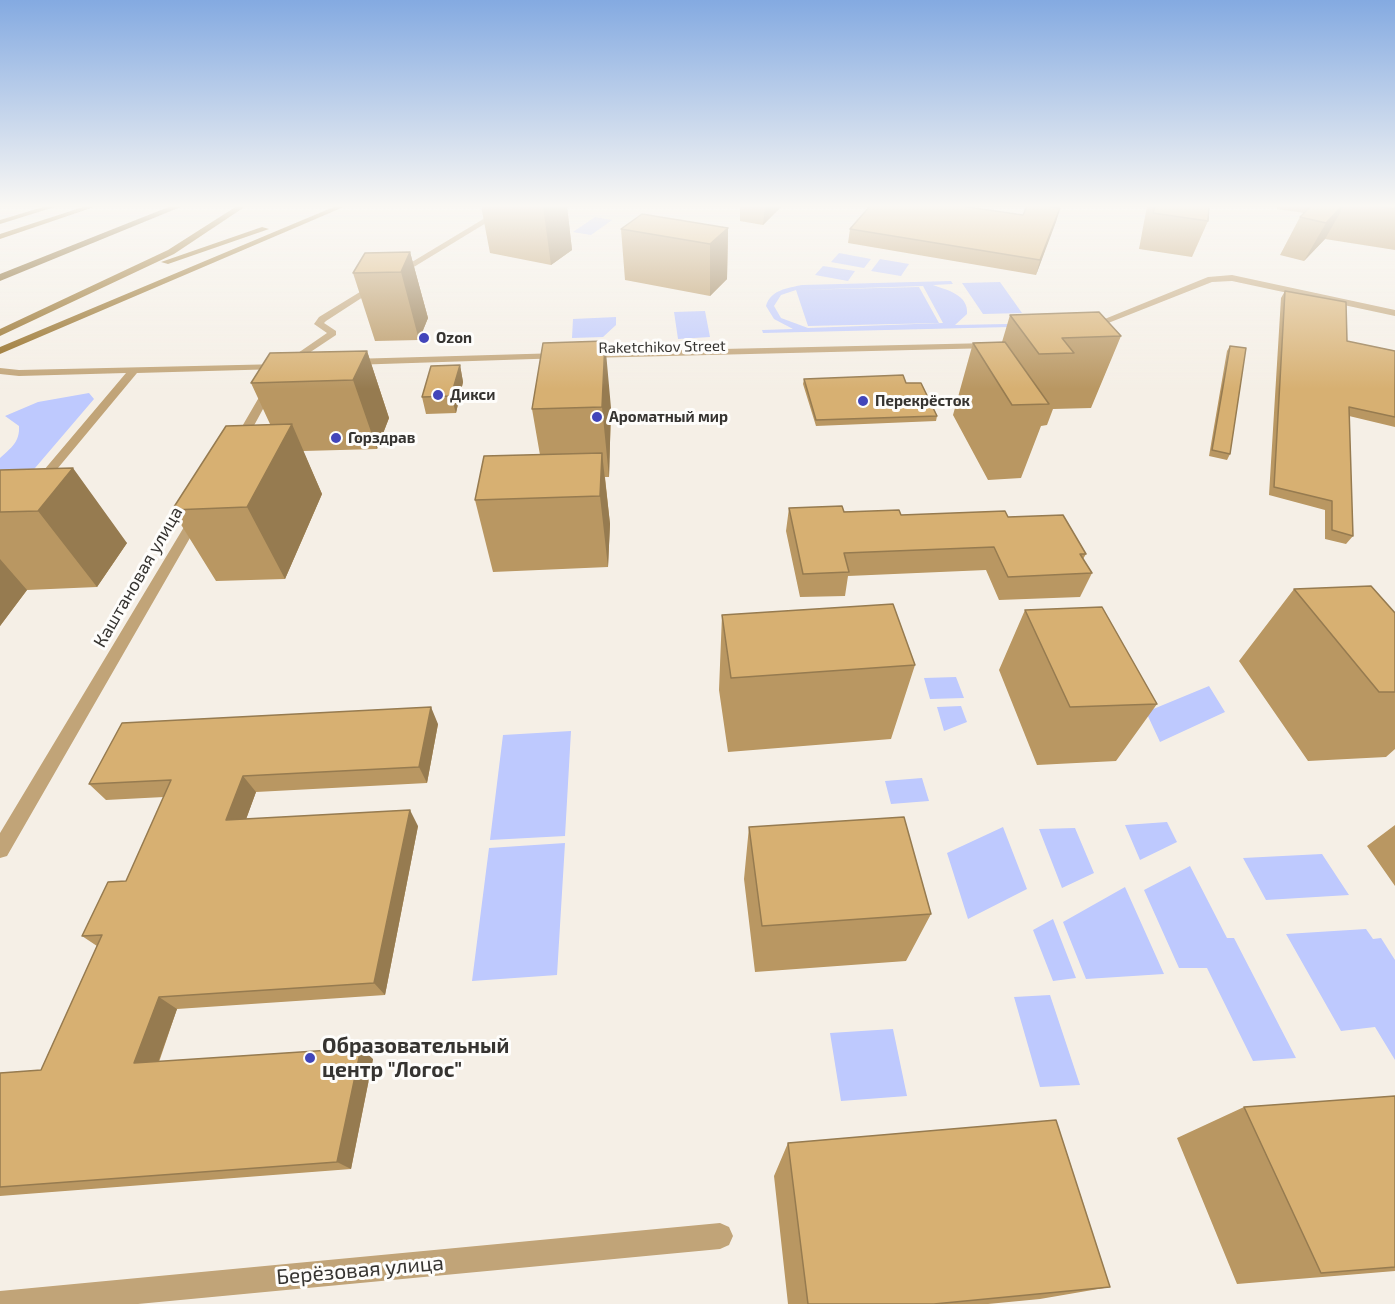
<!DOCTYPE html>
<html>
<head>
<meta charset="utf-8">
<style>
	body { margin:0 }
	canvas { display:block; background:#f5efe6 }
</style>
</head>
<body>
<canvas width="1395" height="1304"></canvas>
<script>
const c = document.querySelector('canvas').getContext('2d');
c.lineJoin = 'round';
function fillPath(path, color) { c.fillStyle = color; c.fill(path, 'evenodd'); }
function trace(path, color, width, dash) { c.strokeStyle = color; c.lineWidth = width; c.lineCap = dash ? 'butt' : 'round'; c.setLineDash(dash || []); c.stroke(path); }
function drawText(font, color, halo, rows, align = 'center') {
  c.font = font + ' "Exo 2",sans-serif'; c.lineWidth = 6; c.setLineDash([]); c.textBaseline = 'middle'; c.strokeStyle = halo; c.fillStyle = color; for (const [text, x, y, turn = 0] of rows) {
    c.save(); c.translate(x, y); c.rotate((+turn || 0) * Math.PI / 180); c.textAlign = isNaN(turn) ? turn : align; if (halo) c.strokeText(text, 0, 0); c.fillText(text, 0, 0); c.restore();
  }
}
const green = new Path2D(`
	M595,217L612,220L591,235L573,232Z
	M839,253L871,259L864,268L831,262Z
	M880,259L909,264L901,276L871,271Z
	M823,266L855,271L848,281L815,275Z
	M951,281L953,284L933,285C947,290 969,295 967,314L955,325L1008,324L1010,327L763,333L762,330L793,329L774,319L766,306C770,290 788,288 802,285ZM923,286L943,323L808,328L781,318L774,306L781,295L796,290L808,326L939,323L919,287L799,290Z
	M1000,282L1022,313L983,314L962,283Z
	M705,311L710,337L678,339L674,312Z
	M616,317V325L603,337L572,338L573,319Z
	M89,393L94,399L0,509V458C11,448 20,442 19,426L5,416L38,402Z
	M956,677L964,698L930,699L924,678Z
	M1209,686L1225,712L1160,742L1146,712Z
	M961,706L967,722L944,731L937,707Z
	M571,731L565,836L490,840L503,735Z
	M922,778L929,801L891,804L885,781Z
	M1167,822L1177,842L1140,860L1125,825Z
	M1003,827L1027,889L968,919L947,853Z
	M1075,828L1094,873L1062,888L1039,829Z
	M565,843L557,975L472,981L489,848Z
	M1322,854L1349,895L1266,900L1243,858Z
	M1190,866L1227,938H1234L1296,1058L1253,1061L1207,968H1179L1144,890Z
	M1125,887L1164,974L1086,979L1063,922Z
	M1053,919L1076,978L1053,981L1033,930Z
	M1366,929L1373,939L1381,938L1395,960V1060L1375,1027L1341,1031L1286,934Z
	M1050,995L1080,1085L1040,1087L1014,997Z
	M893,1029L907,1096L841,1101L830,1033Z`);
const minor = new Path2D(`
	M505,206H514L399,276L392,274Z
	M1232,275L1395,310V316L1232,281L1212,282L1093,329L1085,327L1208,277Z
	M373,284L380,286L326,321L324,323L336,331V335L291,365L280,369L137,373L43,486L39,487L33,483L126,373L19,376L0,374V368L19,370L282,364L327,333L314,324L319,317Z
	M990,343L993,344V348L588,358L583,355L588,352Z
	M561,353L566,356L564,358L351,365L346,362L351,359Z
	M270,384L275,387L245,442L239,445L235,444L233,442L265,387Z
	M196,513L202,517L7,856L0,858V833L190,517Z
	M720,1223L729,1227L733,1236L729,1245L720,1249L138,1304H0V1291Z`);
const major = new Path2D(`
	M46,206H58L0,224V220Z
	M86,206H97L0,239V234Z
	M237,206H246L174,254L0,336V329L168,250Z
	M336,206H346L0,354V347Z
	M262,227L269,229L168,264L161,262Z`);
const highway = new Path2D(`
	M171,206H183L0,281V274Z`);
const wall = new Path2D(`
	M481,206H567L572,250L551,265L490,253Z
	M740,206H782L763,225L740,221Z
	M1147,206H1209L1208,221L1192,257L1139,249Z
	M1276,206H1310L1308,209L1311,206H1395V250L1325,239L1304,261L1280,255L1300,217L1304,213L1277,209Z
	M1060,208L1036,275L848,243L850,229L1023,215Z
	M728,228L727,279L710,296L625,280L621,229Z
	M410,252L428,318L419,340L375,341L353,273Z
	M1285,291L1347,341L1395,351V427L1349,416L1353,536L1346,544L1325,539V510L1269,495L1281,298Z
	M1010,315L1121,336L1091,408L1053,409L1047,425L1041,426L1021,478L988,480L953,415L973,343L1002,342Z
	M543,343L611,408L609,477H605L610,524L608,567L493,572L475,500L540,455L532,409Z
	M1230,346V454L1227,460L1209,456L1227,351Z
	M367,351L389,418L377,449L303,451L322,494L285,579L216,581L172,510L270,424L251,383Z
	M460,365L463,382L456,413L426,414L422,397Z
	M804,379L906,383L937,416L936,421L816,426L803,384Z
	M0,470L127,543L97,587L27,590L0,626Z
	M789,508L901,515L1008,517L1086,554L1083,559L1092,573L1080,597L999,600L986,570L848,576L845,596L800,597L786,531Z
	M1294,589L1395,613V749L1386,757L1308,761L1239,661Z
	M1025,610L1157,704L1116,761L1037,765L999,670Z
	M722,615L915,665L891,739L728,752L719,690Z
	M438,724L427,783L256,792L246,819L418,826L385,995L177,1009L159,1062L373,1059L351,1169L0,1196V1073L41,1070L97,946L82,936L126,881L164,797L106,800L89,784Z
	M1395,825V886L1367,846Z
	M749,827L931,914L906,961L755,972L744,879Z
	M1395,1096V1271L1237,1284L1177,1138L1244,1107Z
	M788,1143L1110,1287L1040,1299L988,1304H788L774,1176Z`);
const shadedWall = new Path2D(`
	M543,206H567L572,250L551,265Z
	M765,206H782L763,225Z
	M1342,206H1344L1325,239L1304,261L1326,223Z
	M1060,208L1056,222L1036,275L1040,260Z
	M728,228L727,279L710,296V244Z
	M410,252L428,318L419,340L401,272Z
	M605,341L611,408L609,477L602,407Z
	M367,351L389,418L377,449L353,380Z
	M460,365L463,382L456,413L451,396Z
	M292,424L322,494L285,579L247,507Z
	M602,453L610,524L608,567L600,496Z
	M73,468L127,543L97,587L38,511Z
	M0,559L27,590L0,626Z
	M431,707L438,724L427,783L419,767Z
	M243,776L256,792L240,836L226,820Z
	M410,810L418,826L385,995L374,983Z
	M159,997L177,1009L154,1074L134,1063Z
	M361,1048L373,1059L351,1169L337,1162Z`);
const building = new Path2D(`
	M870,206H961L1023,215L1027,206H1046L1060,208L1040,260L850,229Z
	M1155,206H1209L1208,221L1153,213Z
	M1311,206H1342L1326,223L1300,217Z
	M1376,206H1395V209Z
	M642,214L728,228L710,244L621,229Z
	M410,252L401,272L353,273L365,253Z
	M1285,291L1346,302L1347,341L1395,351V417L1349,407L1353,536L1332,530V501L1274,487Z
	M1099,312L1121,336L1062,338L1074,353L1039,354L1010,315Z
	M605,341L602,407L532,409L543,343Z
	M1005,342L1049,404L1012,405L973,343Z
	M1230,346L1246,348L1230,454L1212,450Z
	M367,351L353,380L251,383L270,353Z
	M460,365L451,396L422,397L431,366Z
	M903,375L906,383H921L937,416L816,420L804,379Z
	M292,424L247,507L172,510L226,426Z
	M602,453L600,496L475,500L484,456Z
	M73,468L38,511L0,512V470Z
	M842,506L844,512L899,510L901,515L1005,511L1008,517L1063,515L1086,554H1080L1092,573L1008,577L994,547L844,553L849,572L803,574L789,508Z
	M1371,586L1395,613V692H1379L1294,589Z
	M893,604L915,665L731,678L722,615Z
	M1102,607L1157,704L1070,707L1025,610Z
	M431,707L419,767L243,776L226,820L410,810L374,983L159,997L134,1063L361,1048L337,1162L0,1187V1073L41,1070L102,935L82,936L108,882L126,881L171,780L89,784L122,723Z
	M904,817L931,914L762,926L749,827Z
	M1395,1096V1267L1321,1273L1244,1107Z
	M1056,1120L1110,1287L934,1304H808L788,1143Z`);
const markers = [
	[424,338,6,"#4245ba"],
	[438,395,6,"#4245ba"],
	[863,401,6,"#4245ba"],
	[597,417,6,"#4245ba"],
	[336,438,6,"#4245ba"],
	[310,1058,6,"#4245ba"]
];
const farPoinames = [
	["Ozon",436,338],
	["Дикси",450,395],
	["Перекрёсток",875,401],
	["Ароматный мир",609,417],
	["Горздрав",348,438]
];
const farStreetnames = [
	["Raketchikov Street",662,347,-1]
];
const streetNames = [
	["Каштановая улица",138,577,-60]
];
const nearPoinames = [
	["Образовательный",322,1046],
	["центр \"Логос\"",322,1070]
];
const nearStreetnames = [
	["Берёзовая улица",360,1270,-5]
];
fillPath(green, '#bec9fe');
fillPath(minor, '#c1a478');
fillPath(major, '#8f6619');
fillPath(highway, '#75520f');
fillPath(wall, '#b99762');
fillPath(shadedWall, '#967b50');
fillPath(building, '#d7b072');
trace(building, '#967b50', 1.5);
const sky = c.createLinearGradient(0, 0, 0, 389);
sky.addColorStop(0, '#84aae1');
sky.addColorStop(0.53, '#faf8f4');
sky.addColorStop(1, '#faf8f400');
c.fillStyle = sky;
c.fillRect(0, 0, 1395, 389);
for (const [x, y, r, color] of markers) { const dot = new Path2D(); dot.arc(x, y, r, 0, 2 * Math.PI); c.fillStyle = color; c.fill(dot); trace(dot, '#fefdfb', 2); }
drawText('bold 15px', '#363431', '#fefdfb', farPoinames, 'left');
drawText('15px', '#363431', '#fefdfb', farStreetnames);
drawText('18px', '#363431', '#fefdfb', streetNames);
drawText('bold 21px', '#363431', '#fefdfb', nearPoinames, 'left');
drawText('21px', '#363431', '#fefdfb', nearStreetnames);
</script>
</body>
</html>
